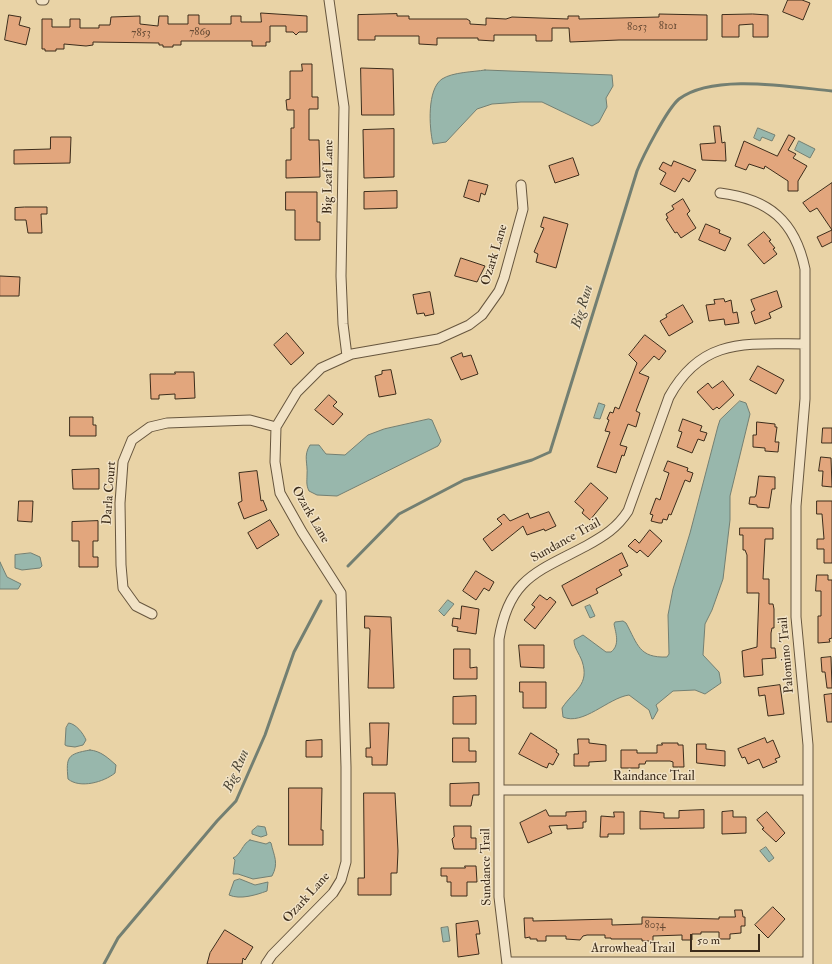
<!DOCTYPE html>
<html>
<head>
<meta charset="utf-8">
<style>
	body { margin:0 }
	#map { position:relative; width:832px; height:964px; overflow:hidden; background:#e9d3a6; font-family:"IM FELL Double Pica",serif }
	canvas { display:block }
	.scale { position:absolute; left:690px; top:934px; width:70px; height:18px; box-sizing:border-box; border:2px solid #3c2c1b; border-top:0; padding-left:5px; font-size:12px; line-height:14px; white-space:nowrap; color:#3c2c1b; -webkit-text-stroke:3px #f1e2c5; paint-order:stroke }
</style>
</head>
<body>
<div id="map">
<canvas width="832" height="964"></canvas>
<div class="scale">50 m</div>
</div>
<script>
const c = document.querySelector('canvas').getContext('2d');
c.lineJoin = 'round';
function fillPath(path, color) { c.fillStyle = color; c.fill(path, 'evenodd'); }
function trace(path, color, width, dash) { c.strokeStyle = color; c.lineWidth = width; c.lineCap = dash ? 'butt' : 'round'; c.setLineDash(dash || []); c.stroke(path); }
function drawText(font, color, halo, rows, align = 'center') {
  c.font = font + ' "IM FELL Double Pica",serif'; c.lineWidth = 3; c.setLineDash([]); c.textBaseline = 'middle'; c.strokeStyle = halo; c.fillStyle = color; for (const [text, x, y, turn = 0] of rows) {
    c.save(); c.translate(x, y); c.rotate((+turn || 0) * Math.PI / 180); c.textAlign = isNaN(turn) ? turn : align; if (halo) c.strokeText(text, 0, 0); c.fillText(text, 0, 0); c.restore();
  }
}
const water = new Path2D(`
	M485,70L612,75L613,86L606,98L607,107L599,122L592,126L542,102H521L492,104L477,109L446,142L433,144C429,127 427,89 442,79C453,72 473,72 485,70Z
	M758,128L775,135L772,141L762,137L760,141L754,138Z
	M799,141L815,149L810,158L795,150Z
	M740,401L746,403L750,414L730,496V520L723,579L712,610L705,624L703,655L719,672L721,683L705,694L695,690L673,691L656,705L658,710L653,719H652L649,710L629,695C608,698 583,726 563,717L562,708C574,690 590,685 582,661C579,653 574,648 574,640L583,635L606,652H611C620,645 616,634 614,624L615,622L623,621L626,623C638,645 639,658 667,657L669,654L668,615L673,589L690,533L718,426L720,420Z
	M599,403L605,405L600,419L594,418Z
	M429,419L432,420L441,441L438,446L337,496L317,495L309,491C306,485 307,481 307,475C308,463 303,456 310,445H319L326,454L345,455L368,435L384,429Z
	M31,553L40,557L42,566L40,568L22,570L15,568V555Z
	M0,562L7,577L21,584L18,589H0Z
	M448,600L454,604L444,616L439,611Z
	M590,605L595,616L590,618L585,607Z
	M69,723C76,724 83,733 86,740L83,745L75,747L67,746L65,745L66,728Z
	M90,750C101,751 108,758 116,765L115,773C104,782 80,789 68,779C66,757 67,754 90,750Z
	M258,826L265,827L267,835L261,837L252,834V831Z
	M250,840L266,844L270,842L271,843C274,856 279,863 272,876L253,879L238,874H233L235,860L233,858C241,855 242,844 250,840Z
	M766,847L774,858L769,862L760,851Z
	M240,879L255,885L268,882L267,891C256,895 240,900 229,895L234,881Z
	M448,927L450,941L443,942L441,928Z`);
const stream = new Path2D(`
	M348,566L399,514L464,480L532,460L550,452L637,171C643,156 667,109 679,99C713,73 791,87 832,91
	M104,964L118,938L217,821L236,801L265,735L294,652L321,601`);
const building = new Path2D(`
	M788,0H802L810,3L803,20L783,12Z
	M261,13L307,16V32H299L296,35L293,32H286V26H270V42H266V46H252V41H181V45H173V47H163V45H159V43L93,42V45L86,46L64,44V49H56V51H45V49H42V19H52V27H70V19H80V28H99V25H110L111,17L140,16V24L158,26L159,16H168V24H188V15H199V24H231V16H241V22H261Z
	M397,14V16H409V19H467L470,21V24L486,25V18L506,19L512,17L568,19V16H579V19L659,17V14L707,15V40H619L570,42L569,28H552V41H536V35H494V41L478,40V38H437V45L419,44V36H375V40H358V15Z
	M753,14L768,15V37H753V24L739,25V37H722V15Z
	M9,15L21,17L19,25L30,28L26,45L5,40Z
	M302,64H312V97H318V109H309V140H319L320,177L286,178V160H291V128H294V110H287L286,100L290,99V71H302Z
	M361,68L393,69L394,115H362Z
	M714,126H720L722,143L725,142L726,161L702,160L700,144L715,143Z
	M394,129V177L364,178L363,130Z
	M789,135L795,138L788,150L796,154L793,158L807,166L798,181V191H788V181L765,166L764,169L749,164L746,170L735,166L744,141L777,156Z
	M51,137H71L70,163L14,164V150L50,149Z
	M573,158L579,175L555,183L549,166Z
	M674,161L696,170L689,182L683,178L675,192L660,184L666,173L659,169L663,162L671,166Z
	M469,180L488,185L485,195L481,193L479,202L464,197Z
	M832,183V242L822,247L817,237L832,230L817,208L810,212L803,203Z
	M397,191V208L364,209V192Z
	M286,192H317V222H320V240H295V210H286Z
	M683,199L690,211L687,214L696,228L681,238L677,232L675,233L666,219L668,218L666,214L674,209L672,206Z
	M25,207H47V214H41L42,233H28L26,220H15V208Z
	M544,217L568,224L556,268L536,262L538,254L534,252L544,228L541,227Z
	M706,224L720,230L719,233L731,238L725,251L699,240Z
	M764,232L771,240L769,241L775,248L773,249L777,254L764,264L748,245Z
	M461,258L485,266L477,282L455,276Z
	M0,276L20,277L19,296H0Z
	M777,291L782,307L769,313L771,318L755,324L751,312L755,310L751,300Z
	M430,292L434,314L425,316L424,313L417,314L413,295Z
	M724,299L725,302L731,300L733,313L737,312L739,323L725,325L724,319L709,321L706,305L715,304L714,300Z
	M683,305L693,322L669,336L660,321L667,317L666,315Z
	M287,333L304,353L291,365L274,345Z
	M645,335L666,351L659,360L654,356L639,373L649,377L636,411L640,413L636,427L628,424L620,445L627,447L624,456L622,455L616,473L597,467L610,432L605,431L609,420L607,419L610,412L613,413L615,407L619,409L637,363L629,355Z
	M462,353L463,357L471,355L478,374L461,380L451,358Z
	M758,366L784,380L776,394L750,380Z
	M391,370L396,394L379,397L375,376L382,374V371Z
	M175,372H194L195,398L175,399V394L159,395V399H151L150,374H175Z
	M723,381L734,395L719,409L717,407L713,410L697,392L708,383L712,388Z
	M329,395L337,402L333,406L343,414L333,425L315,410Z
	M70,417H93V425H96V436H70Z
	M683,419L702,426L700,431L707,433L704,441L698,439L692,453L677,447L682,432L679,431Z
	M757,422L775,424V427H777L775,442H779L778,452L765,451V448L753,447V435H756Z
	M823,428H832V443H822Z
	M821,457L831,458L832,487L822,486L823,471H819Z
	M668,461L688,468L687,471L693,473L690,482L685,480L671,515L669,514L667,520L663,519L662,523H659L651,521L653,515L650,514L656,498L660,500L669,473L664,471Z
	M99,469V489H73L72,470Z
	M257,471L261,501L263,500L267,510L244,519L238,503L242,501L239,473Z
	M759,476L775,477V489H772L769,508L757,507V505L749,504L750,497H755L756,495Z
	M591,483L608,498L590,520L582,513L584,510L575,502Z
	M19,501H33L32,522L18,521Z
	M817,501H832V563H824V549H817V539H824L822,514H817Z
	M549,512L556,526L545,531L544,529L527,535L523,526L492,551L483,539L502,524L497,519L504,514L510,521L528,513L530,518Z
	M270,520L279,535L257,549L248,533Z
	M98,521V541H93V557H98V567H79V541H72V522Z
	M740,528H773V539H765L763,579H769V604H773L774,609V628H772L771,633V648H775L776,658L762,659L763,675L744,677L742,651L757,647L759,593H747V555L745,550H743V535H740Z
	M650,530L662,541L648,557L640,550L637,553L628,546L635,539L639,543Z
	M622,553L628,566L619,570L622,575L596,589L598,593L572,606L562,586Z
	M476,571L494,582L489,591L484,588L476,600L463,591Z
	M817,575H828V580H832V638L829,639L830,642L818,643V616H821V591H816Z
	M540,595L547,600L550,597L556,602L535,629L524,620L535,607L532,605Z
	M462,606L479,609L476,634L457,631L458,627L452,626L453,618L460,619Z
	M365,616L391,617L394,688H368L370,630L369,628H365Z
	M519,645H544V668L521,667Z
	M454,649H470V668L477,667V679H454Z
	M831,657L832,688H827L825,672H822L821,658Z
	M520,682H546V708H523V692H520Z
	M780,685L784,714L768,716L765,695L759,696L758,688Z
	M832,694V722H827L824,695Z
	M476,696V724H453V697Z
	M370,723H389L387,765H372V757H366V748H370Z
	M531,733L557,750L556,752L559,754L553,765L549,763L547,768L542,766L519,754Z
	M453,738H469V751H476V762H453Z
	M765,738L767,743L773,740L780,757L775,759L777,762L763,768L759,759L748,764L745,757L742,758L738,749Z
	M578,739H589V743L606,745V761L589,762V766H574V754H578Z
	M322,740V757H306V741Z
	M662,743H678V745H683L684,767H673V762L670,761H646L645,764H639V768H621V750H637V753H657V745H662Z
	M697,744H706V749L725,751V766L697,763Z
	M479,783V795H473L471,806H450V784Z
	M289,788H322L321,830H323V845H289Z
	M364,793H395L398,851L397,873H391V895H358V878H364Z
	M546,810L549,816H566V812L586,811V822H583V828L567,829V825L549,826L552,833L528,843L520,823Z
	M704,810V828L640,829V811L664,813V818H679V811Z
	M733,811V817H746V833L722,834V812Z
	M614,812H624V834H608V837H600L601,816L614,817Z
	M767,812L785,833L776,842L762,829L764,828L757,820Z
	M454,826H471V838H476V849H454L452,839L454,837Z
	M465,866H476L477,882H467V896H451V882H447V876H441V868H465Z
	M773,907L785,919L768,938L755,925Z
	M735,910H742L743,917H745V926H741V933L730,934V939H719V932H701V934H692V940H682V935L653,936V941H642V939H611V938H605V935H587L583,936L580,940L566,939V936H546V941H537V939H530V937L525,938L524,918H533V921L612,919V925L642,924V917L719,919V917H735Z
	M478,921L480,934H476L479,954L458,957L456,924Z
	M225,930L253,947L245,960L243,958L242,964H207L210,953Z`);
const street = new Path2D(`
	M41,0H44
	M329,0L344,107L341,276L343,324L347,356
	M720,193C769,199 795,221 805,269V399L796,506V617L808,745V964
	M152,614L136,606L123,588L121,565L120,503L123,462L132,440L150,427L167,423L250,420L276,427
	M499,790H808
	M507,962H808
	M266,964L272,955L333,893L341,880L346,862V767L341,593L302,532L280,493L275,462L276,427L297,392L321,368L352,354L438,339L469,325L482,315L499,291L504,278L523,209L521,185
	M507,964L499,897V639C509,578 537,572 586,546C604,536 617,528 628,511L669,397C702,337 746,344 805,344`);
const numberNames = [
	["8101",668,27],
	["8053",637,28],
	["7869",200,33],
	["7853",141,34],
	["8034",655,926]
];
const streetNames = [
	["Big Leaf Lane",329,177,-89],
	["Ozark Lane",495,255,-73],
	["Darla Court",110,493,-86],
	["Ozark Lane",310,515,60],
	["Sundance Trail",566,541,-29],
	["Palomino Trail",787,655,-95],
	["Raindance Trail",654,777],
	["Sundance Trail",487,867,-91],
	["Ozark Lane",307,898,-48],
	["Arrowhead Trail",633,949]
];
const waterNames = [
	["Big Run",583,307,-73],
	["Big Run",237,771,-66]
];
fillPath(water, '#98b7ac');
trace(water, '#737f72', 1);
trace(stream, '#737f72', 3);
fillPath(building, '#e2a67d');
trace(building, '#3c2c1b', 1);
trace(street, '#67563e', 11);
trace(street, '#f1e2c5', 9);
drawText('11px', '#664a34', null, numberNames);
drawText('13px', '#3c2c1b', '#f1e2c5', streetNames);
drawText('italic 14px', '#4e4838', '#f1e2c5', waterNames);
</script>
</body>
</html>
